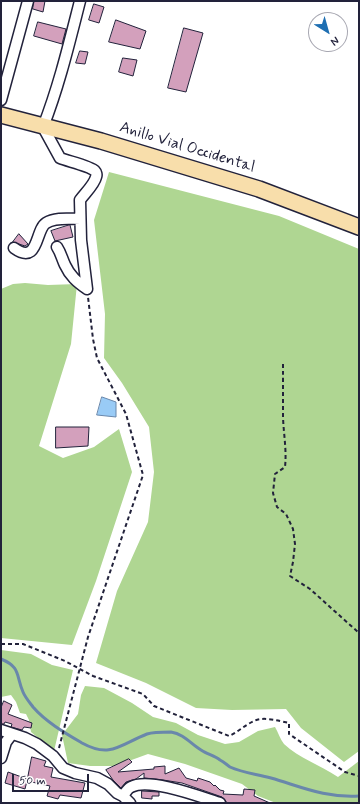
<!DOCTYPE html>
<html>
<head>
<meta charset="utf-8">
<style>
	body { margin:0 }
	#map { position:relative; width:360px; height:804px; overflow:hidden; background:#fff; font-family:Mynerve,sans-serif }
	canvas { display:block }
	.frame { position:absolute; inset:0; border:2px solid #22223b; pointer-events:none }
	.north { position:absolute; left:308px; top:12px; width:40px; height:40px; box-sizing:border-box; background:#fff; border:1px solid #a7a7b1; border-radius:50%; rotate:143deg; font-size:11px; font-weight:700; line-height:16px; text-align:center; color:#22223b }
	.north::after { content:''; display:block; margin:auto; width:14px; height:18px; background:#1f6fb2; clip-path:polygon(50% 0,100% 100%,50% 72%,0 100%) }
	.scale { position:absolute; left:12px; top:774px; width:77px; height:18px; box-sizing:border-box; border:2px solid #22223b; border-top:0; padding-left:5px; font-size:12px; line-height:14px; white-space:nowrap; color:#22223b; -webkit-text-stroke:3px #fff; paint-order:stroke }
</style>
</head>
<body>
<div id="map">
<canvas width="360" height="804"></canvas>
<div class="frame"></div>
<div class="north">N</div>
<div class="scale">50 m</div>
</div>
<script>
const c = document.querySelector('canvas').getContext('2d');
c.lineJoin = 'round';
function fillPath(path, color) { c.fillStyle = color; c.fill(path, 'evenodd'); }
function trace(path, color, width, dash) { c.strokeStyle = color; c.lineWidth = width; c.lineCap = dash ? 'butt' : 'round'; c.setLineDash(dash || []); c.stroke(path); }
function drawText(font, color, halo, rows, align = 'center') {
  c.font = font + ' Mynerve,sans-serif'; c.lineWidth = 4; c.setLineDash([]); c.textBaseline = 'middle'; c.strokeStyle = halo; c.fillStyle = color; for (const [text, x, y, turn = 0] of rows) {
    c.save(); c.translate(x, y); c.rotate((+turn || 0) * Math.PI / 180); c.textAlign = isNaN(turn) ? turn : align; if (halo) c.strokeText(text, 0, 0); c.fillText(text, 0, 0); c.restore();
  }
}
const green = new Path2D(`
	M109,172L279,216L359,249V751L344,762L301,728L286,709L232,710L196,708L146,683L96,663L117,591L148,522L154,472L149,427L122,383L104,358L105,314L94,220Z
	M25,283L48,285L77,284L71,344L39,446L63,458L94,447L119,429L132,472L96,581L72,645L1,638V289L13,284Z
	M1,650L31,654L52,665L73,670L54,751L31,732L29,720L26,714L20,713L16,702L11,695L1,697Z
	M85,686L104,688L132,703L153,717L176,723L198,735L225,744L239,742L258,731L275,727C278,732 280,739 284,744C299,758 320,765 338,777L359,761V803H276L258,796L242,784L185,764L148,754L115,766H90L68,763L62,735L78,714L81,695Z`);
const water = new Path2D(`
	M102,397L116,402V417L97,415Z`);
const stream = new Path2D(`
	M1,659C21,667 16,676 23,692C25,697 30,703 33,707C46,722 65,733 82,743C111,759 121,744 147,734C153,732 164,732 171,732C184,734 191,744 201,750C207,754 215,756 220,760C224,762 227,765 230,767C243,773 257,774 271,778C302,787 325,798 359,796`);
const building = new Path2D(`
	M34,1H45L43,12L33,9Z
	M94,4L104,7L99,23L89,20Z
	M116,20L146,31L140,49L109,42Z
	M38,22L66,29L62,44L34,36Z
	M184,28L203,33L186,92L168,88Z
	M80,51L88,52L85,64L76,63Z
	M123,58L137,60L133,76L119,72Z
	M70,225L73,237L55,241L51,231Z
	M19,234L28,244L25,246L13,242Z
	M56,427H89L88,446L56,448Z
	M4,701L12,705L8,714L32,723L31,728L24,727L22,730L11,727L12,724L5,722L4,724H1V708Z
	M32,757L46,761L44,766L53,768L51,777L85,783L81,798L60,795L58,799L47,796L50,786L27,781L25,789L5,783L8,772L27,779Z
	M129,759L132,762L118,772L154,769V767L165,766V774L179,768L186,778L197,781L198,778L210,782L214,786L215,785L220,790L224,791L223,794L243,795L244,789L255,790L254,796L270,803H229L226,802L222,797L182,783L163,780L144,778V773L136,779L126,782L121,788L113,780L106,770Z
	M142,791L159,792V796H152V799L142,798Z`);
const path = new Path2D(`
	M283,364C283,380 283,397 283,414C283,431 287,449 285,467L275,474L273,493L277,507L286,514L293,529L295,544L293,562L290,576L310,589L359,633
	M1,644H23L65,661L93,676L143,694L154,706L229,736C238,732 245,725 254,721C263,716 279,721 289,723V734L345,772L359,776
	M59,748L88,637L143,475L126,414L97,358L93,339L88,297`);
const minor = new Path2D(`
	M80,1C69,44 59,86 43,127L60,158C67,161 90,166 95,171C96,172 97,175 96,177C94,185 85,193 80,200L81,240L87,289
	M1,100L28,1
	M57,247C61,253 62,259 65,265C70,276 77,282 87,289
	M14,248C39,266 35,230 46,223C55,217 70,219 80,219
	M1,730L25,738L37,744L53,756L63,768L75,773L97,778L108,784L117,793L123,796L130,803
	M1,758L6,742L12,734
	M123,796C125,793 128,788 131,787C149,777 201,797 220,803`);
const highway = new Path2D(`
	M1,115L101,141L259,189L359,227`);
const streetNames = [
	["Anillo Vial Occidental",187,148,17]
];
fillPath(green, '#afd692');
fillPath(water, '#99cbf6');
trace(water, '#6987ab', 1);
trace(stream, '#6987ab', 3);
fillPath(building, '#d3a0bc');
trace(building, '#22223b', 1);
trace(minor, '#22223b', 13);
trace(highway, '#22223b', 18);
trace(path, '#22223b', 2, [4, 3]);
trace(minor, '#fff', 10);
trace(highway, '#f8deab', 15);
drawText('16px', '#22223b', '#fff', streetNames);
</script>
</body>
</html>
